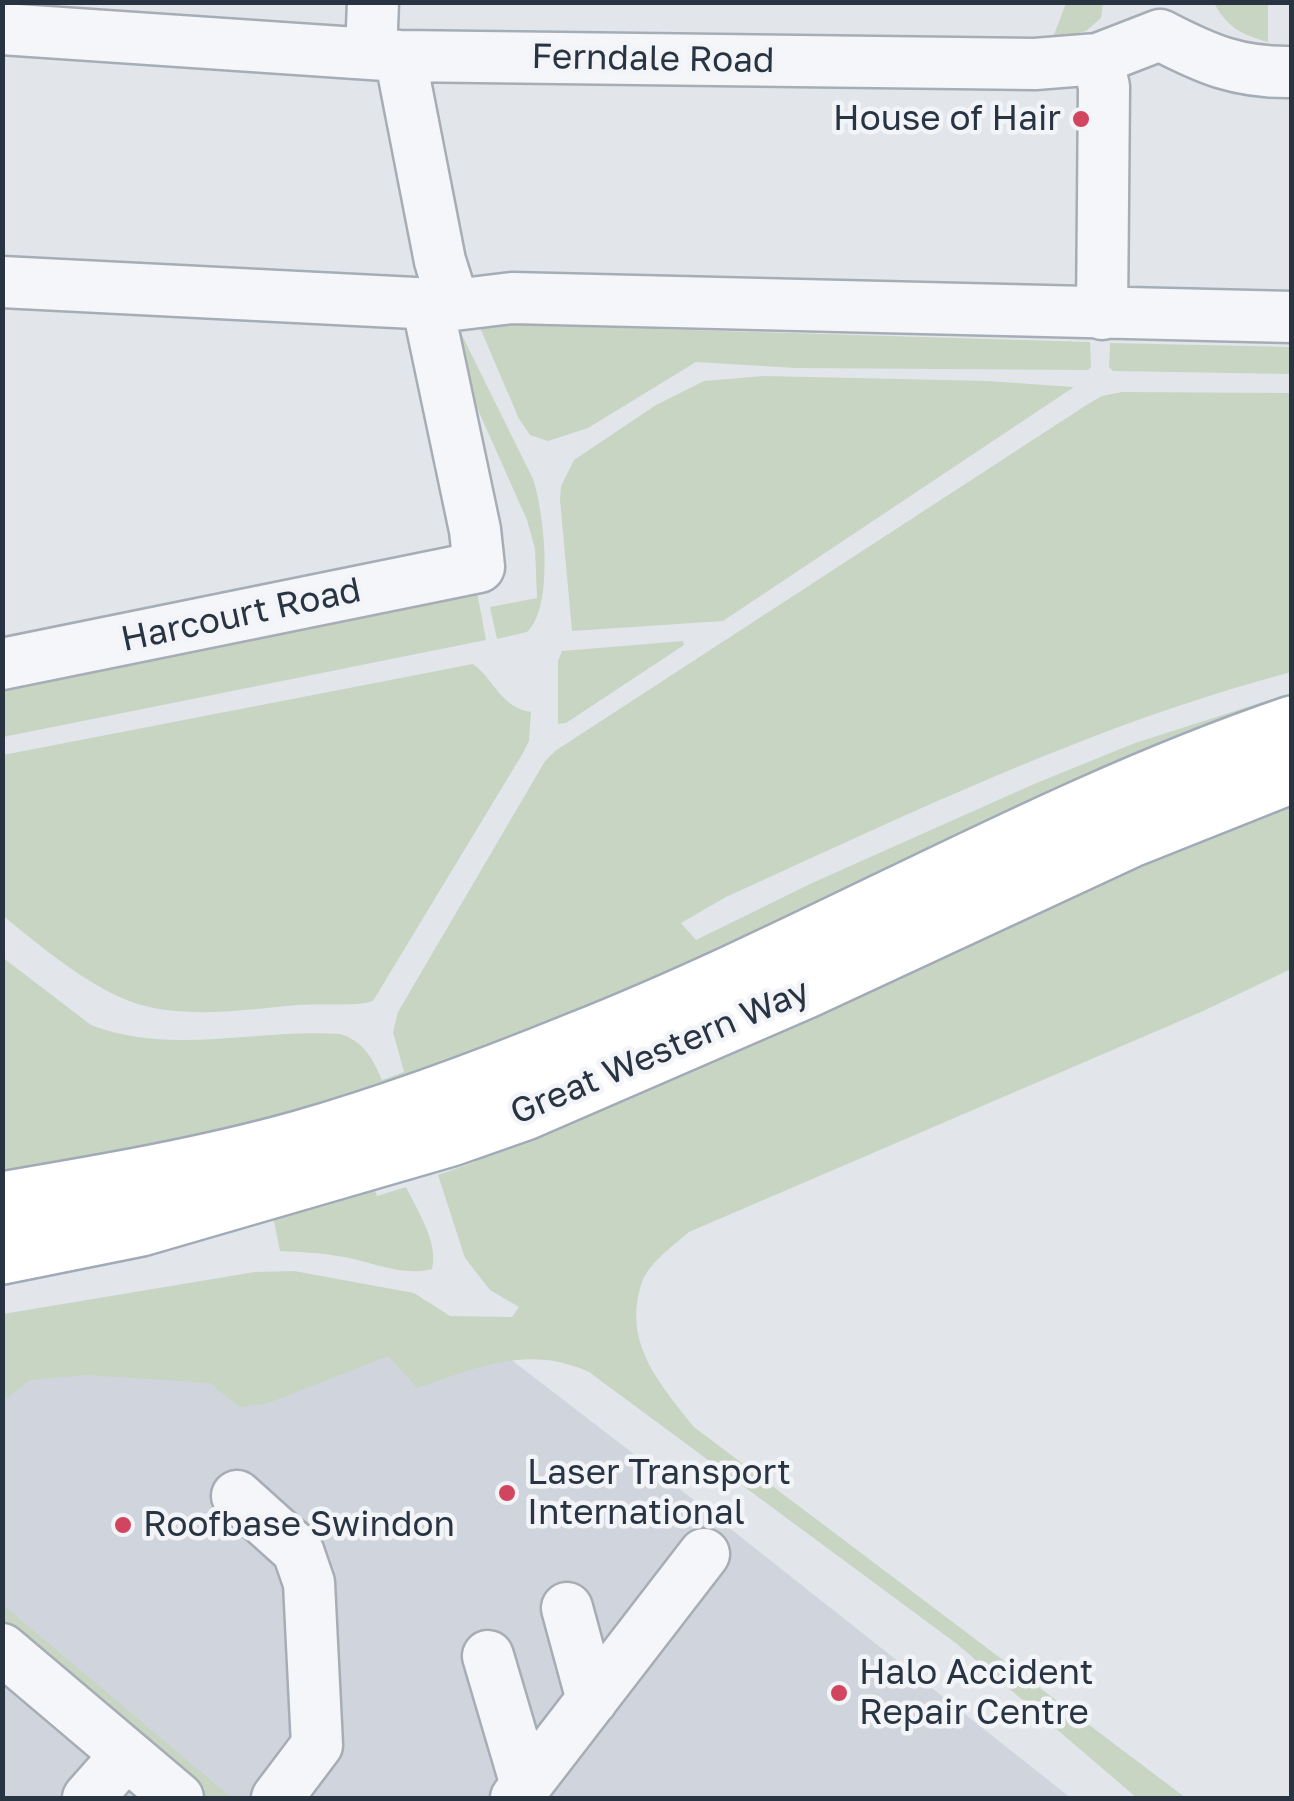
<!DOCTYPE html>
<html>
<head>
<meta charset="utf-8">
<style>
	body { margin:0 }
	#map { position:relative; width:1294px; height:1801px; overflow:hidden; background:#e2e6eb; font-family:"Golos Text",sans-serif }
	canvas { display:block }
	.frame { position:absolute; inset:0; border:5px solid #293443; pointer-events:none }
</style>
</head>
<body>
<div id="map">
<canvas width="1294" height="1801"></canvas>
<div class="frame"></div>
</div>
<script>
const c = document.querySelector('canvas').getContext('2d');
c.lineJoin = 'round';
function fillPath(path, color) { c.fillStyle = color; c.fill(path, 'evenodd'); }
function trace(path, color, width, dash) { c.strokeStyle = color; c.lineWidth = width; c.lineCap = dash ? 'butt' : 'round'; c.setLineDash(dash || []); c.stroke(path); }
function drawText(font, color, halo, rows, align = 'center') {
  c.font = font + ' "Golos Text",sans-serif'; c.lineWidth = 9; c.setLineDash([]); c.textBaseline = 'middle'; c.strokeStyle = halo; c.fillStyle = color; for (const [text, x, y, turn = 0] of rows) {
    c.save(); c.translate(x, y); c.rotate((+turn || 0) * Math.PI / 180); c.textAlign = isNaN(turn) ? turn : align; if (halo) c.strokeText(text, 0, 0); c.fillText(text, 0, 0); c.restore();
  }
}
const built = new Path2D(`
	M466,1325L708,1511L1071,1798H3L2,1383Z`);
const green = new Path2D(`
	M1066,3H1103L1101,18L1086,31L1052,40Z
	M1214,3H1268V42C1242,35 1227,27 1214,3Z
	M475,316L520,325L1090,342L1091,367L1088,370L795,368L696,362L588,428L548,441L530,435L519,419Z
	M454,319L533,479C544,511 555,607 527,632L497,639L490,607L537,598L535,549L527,520L446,338Z
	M1110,343L1291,347V374L1113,371L1109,367Z
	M764,376L988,381L1074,387L723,621L572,631L560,500L561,486L574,460L656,405L704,381Z
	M1122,392L1291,393V672C1094,724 911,813 726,897L681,923L696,940L812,883L1034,784L1135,743L1291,693V706L780,932L369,1096L3,1185L2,957L91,1025C171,1056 257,1028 340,1034C363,1041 373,1058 382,1080L404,1072L393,1032L398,1012L545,761L555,751L1088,404L1102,396Z
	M477,592L486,640L3,737V686Z
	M683,641L684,645L566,723L558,724V661L562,651Z
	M473,664C495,680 500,707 531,712L529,741L523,753L373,1001C357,1007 317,1003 297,1005C245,1010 179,1020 129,1001C82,982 42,947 3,916V755Z
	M1291,799V969L1201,1012L689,1232C673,1246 647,1264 641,1285C623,1344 660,1384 694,1427L1186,1798H1137L957,1644L589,1372C528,1344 477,1368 417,1388L388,1356L266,1404L239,1407L210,1383L85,1375L30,1380L3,1401V1314L255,1272L294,1271L414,1293L450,1316L512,1317L519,1307L490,1290L465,1258L438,1175L475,1162L473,1149L1101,875Z
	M373,1184L377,1196L406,1187C417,1210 439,1243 432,1269C404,1277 372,1262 344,1257C323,1253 301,1252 280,1251L273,1216Z
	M2,1604L232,1798H206L3,1625Z`);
const minor = new Path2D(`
	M2,29L400,56L1035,64L1098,59L1160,35
	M1160,35C1206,59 1238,73 1292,72
	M371,54L373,2
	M400,56L440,261L454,305
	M1098,59L1104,87L1102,314
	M2,282L454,305L512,298L1292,317
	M2,664L479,567L475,530L427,303
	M237,1496L298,1551L309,1583L317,1745L277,1798
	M567,1608L592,1700
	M2,1649L178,1798
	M488,1656L526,1785
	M88,1798L126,1755
	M516,1798L704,1554`);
const major = new Path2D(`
	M2,1200C102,1183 202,1166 299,1139C394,1112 487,1077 578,1040C820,944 1045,808 1292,724
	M2,1256L141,1228L451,1138L525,1112L804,991L1129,840L1292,775`);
const markers = [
	[1081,119,10,"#d2455e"],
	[507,1493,10,"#d2455e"],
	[123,1525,10,"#d2455e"],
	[839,1693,10,"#d2455e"]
];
const streetNames = [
	["Ferndale Road",653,59,1],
	["Harcourt Road",241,615,-12],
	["Great Western Way",660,1052,-23]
];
const poiNames = [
	["House of Hair",1061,119,"right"],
	["Laser Transport",527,1473],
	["International",527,1513],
	["Roofbase Swindon",143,1525],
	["Halo Accident",859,1673],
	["Repair Centre",859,1713]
];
fillPath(built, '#d0d5dd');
fillPath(green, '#c8d5c3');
trace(minor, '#a7adb5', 55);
trace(major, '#a1aab7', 60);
trace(minor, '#f5f6f9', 50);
trace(major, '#fff', 55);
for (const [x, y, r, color] of markers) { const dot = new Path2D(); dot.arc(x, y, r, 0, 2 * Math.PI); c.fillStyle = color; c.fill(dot); trace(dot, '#f2f4f8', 4); }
drawText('35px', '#293443', '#f2f4f8', streetNames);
drawText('35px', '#293443', '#f2f4f8', poiNames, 'left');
</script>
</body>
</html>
